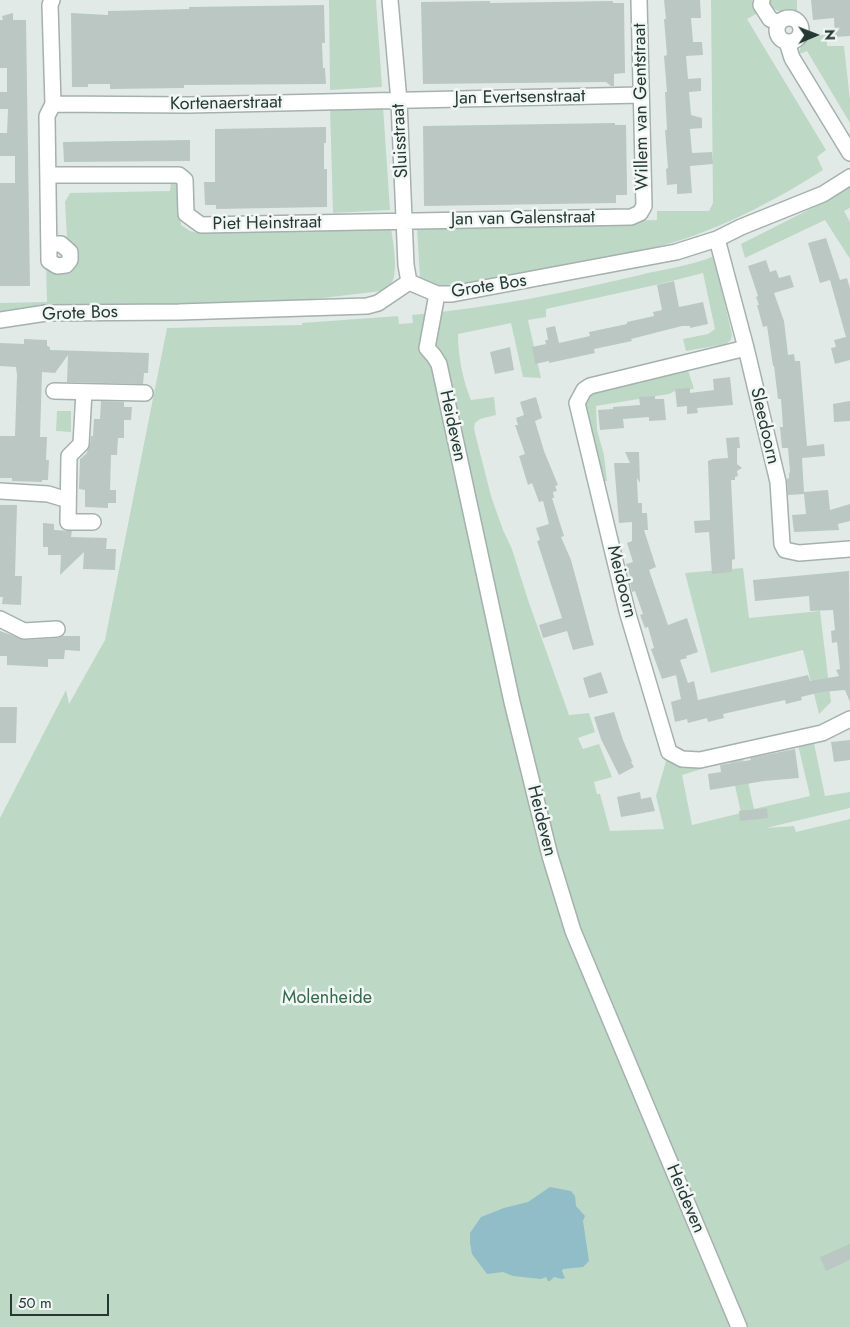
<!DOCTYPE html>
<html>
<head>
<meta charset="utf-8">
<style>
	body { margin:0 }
	#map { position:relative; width:850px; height:1327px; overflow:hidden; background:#e2eae7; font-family:Jost,sans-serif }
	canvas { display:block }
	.north { position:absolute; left:790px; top:10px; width:50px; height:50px; -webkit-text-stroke:4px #f2f7f5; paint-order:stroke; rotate:89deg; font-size:14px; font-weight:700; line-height:20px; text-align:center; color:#243934 }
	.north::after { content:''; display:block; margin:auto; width:18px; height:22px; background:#243934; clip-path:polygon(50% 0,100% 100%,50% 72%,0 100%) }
	.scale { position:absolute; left:10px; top:1294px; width:99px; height:22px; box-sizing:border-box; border:2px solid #243934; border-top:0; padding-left:6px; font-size:15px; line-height:18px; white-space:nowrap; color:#243934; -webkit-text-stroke:4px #f2f7f5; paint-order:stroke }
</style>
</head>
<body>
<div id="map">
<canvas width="850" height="1327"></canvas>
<div class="north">N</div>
<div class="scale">50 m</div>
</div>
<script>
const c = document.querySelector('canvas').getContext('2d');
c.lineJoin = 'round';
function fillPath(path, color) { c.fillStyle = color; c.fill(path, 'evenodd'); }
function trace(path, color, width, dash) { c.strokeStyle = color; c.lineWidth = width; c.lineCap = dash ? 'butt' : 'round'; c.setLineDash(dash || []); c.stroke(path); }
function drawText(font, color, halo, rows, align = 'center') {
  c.font = font + ' Jost,sans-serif'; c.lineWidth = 5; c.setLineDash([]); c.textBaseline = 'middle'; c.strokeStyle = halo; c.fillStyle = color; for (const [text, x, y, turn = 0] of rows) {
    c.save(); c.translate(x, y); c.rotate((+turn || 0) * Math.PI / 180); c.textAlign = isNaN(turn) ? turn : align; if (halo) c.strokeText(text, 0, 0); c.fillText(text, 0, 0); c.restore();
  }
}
const green = new Path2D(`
	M329,0H376L382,87L330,90Z
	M711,0H752L758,13L747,19L826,150L817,157L823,170C781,197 732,223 684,239C654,249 622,254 591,261C536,272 482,282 426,287L420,279L417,228L657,220V211H709L713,203Z
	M768,0H797V11C784,12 772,14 768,0Z
	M827,33V46H844L850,100V123L807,51L799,54C800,40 815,38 827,33Z
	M383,106L390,210L333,213L330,107Z
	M171,181L177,185L181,225L190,231L198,233L391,228C393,241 399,274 391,284C388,287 384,289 381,291L290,302L0,315V303L47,302L46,265L69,270L78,261L77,250L67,239L65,202L70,193L170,191Z
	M850,186V208L844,211L850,222V259L825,220L745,258L741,244L830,199Z
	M714,256L732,335L731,340L726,344L686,351L683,339L708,334L715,329L703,273L660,284L546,309V317L528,320L541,378L523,377L511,323L458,334C458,356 463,381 471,400L494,397L496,415L480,419L475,423L474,429L491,496L503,530L512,549L528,600L569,715L589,713L595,732L578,738L583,749L599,744L612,777L594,782L597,794H600L610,831L664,829L656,796L666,761L706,753L708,767L682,775L692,825L741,813L727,749L740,746L754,809L810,796L795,732L811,729L825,796L850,792V808L766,828L794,826L796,832L850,819V1327H0V818L66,690L69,704L105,640L167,328L302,325V323L398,316L399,324L413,323L412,315C489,308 565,293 640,275C663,269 692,266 714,256Z
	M687,367L694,389L677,390L669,394L596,406L597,430L604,455L607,481L595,482L577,413L591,387Z
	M57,411H71V432L56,431Z
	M743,568L749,618L820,611L831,702L819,714L803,650L711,673L685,573Z`);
const water = new Path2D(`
	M550,1187L571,1191L575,1196L576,1206L585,1216L583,1221L589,1261L583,1267L563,1269L562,1271L565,1278L562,1279L554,1277L550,1281H548L546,1277L541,1279L513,1276L503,1272L487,1274L472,1254L470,1243V1233L481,1217L504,1208L528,1202Z`);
const building = new Path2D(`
	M664,0H700L701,18H691L693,42H702L703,55L686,56L688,79L701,78V91L689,92L691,115L702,118V128L690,129L691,142L692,153L712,152L713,164L690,166L692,193L677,194V184L667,185L666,169L668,168L665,130H667L665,92H667L664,56L667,55L664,19H666Z
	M811,0H850V36L835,37L834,18L813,20Z
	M490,1V3L613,1V3H624L625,73L614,74V86H611L606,82L423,84L421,2Z
	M324,5L325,43H322L323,68H325L326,84L184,85V88L110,89V84H88V87H72L71,13L108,15V11L189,9V7Z
	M13,13V20H26L30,286H0V183H15V156H0V133H7L8,109H0V92H7V68H0V20H3L2,16Z
	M615,123V125H626L627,189V195H616V203L424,206L423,126Z
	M326,127V143H324V169H327V207L216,209V205H205L204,182H215V129Z
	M190,140V161L64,162L63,142Z
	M826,238L840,280L847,278L850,289V360L835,364L831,348L836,347L834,340L846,337L830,280L820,283L808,243Z
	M766,260L770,272L776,270L779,278L790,275L794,287L774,293L784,321L788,355L794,354L795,361H800L807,446L824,444L825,456L802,458L804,492L828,490L830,510L850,504V521L838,524L839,530L794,532L792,515L806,514L804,494L788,495L787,479L789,478V473L790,472L788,448H782L781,438L780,427H783L781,399H778L774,366H773L767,326L763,327L757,305H759L756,297L758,296L748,266Z
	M674,281L679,307L703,302L708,324L690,328V326H682L631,339L632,341L594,349L595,353L549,363V361L535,364L532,347L546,344L545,340H548L546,328L555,326L559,343L590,336L589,332L627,324V322L654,316L653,312L662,310L657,285Z
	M24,339L47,340V346L50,347V350L149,353L148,373H144L143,384L67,382L68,355L55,373L42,372L40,437H47L46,460H49L48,480H42V482L12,481V478H0V436H15L17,375L16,367L0,366V343L24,344Z
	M510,347L514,370L495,374L490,352Z
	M730,377L733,405L697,408L698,413L687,414V406L677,407L675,389L690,388V393L714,390L713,379Z
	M655,396V399H664L666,420L649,421V417L623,419L624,428L600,430L598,410L613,409V407L640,405L639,397Z
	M536,397L542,418L535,421L544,451L558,485L555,486L557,491L553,492L554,498H552L564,536L561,537L571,560L594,645L573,650L567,631L543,638L539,625L562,618L537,541L540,540L536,528L549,524L543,501L539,502L532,483L528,485L519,456L525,454L515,425H518L516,418L524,415L520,402Z
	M101,401L124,402V407H132L131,420H124V438H118L117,455H111L110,490H116V503H108V508L85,507V490L79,489L80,459L86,454L90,445L91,436H93L94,419H100Z
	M850,401V421L834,422L833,404Z
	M739,437L740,448H737V464L742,468L737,471L738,476L735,477V480H731L735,559L732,560V572L712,574L709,532L695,533L694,521L710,520L708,461L713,459L728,458L726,438Z
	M625,452H639L640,483L637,478L638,503H642V513H647L648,530H644L656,567L649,570L668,625L687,618L698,652L686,656L687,658L680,660L688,683L694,681L698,700L808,675L810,681L839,676L836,670L840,669L837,642L832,643L831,631L835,630L833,610L810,611L809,596L755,601L753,580L849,571L850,702L845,690L821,692L801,697L802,700L786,704L785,700L723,714L724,718L708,722L707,718L688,723L687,719L675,722L671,702L681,699L676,675L662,679L651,649L654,648L648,627L645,628L640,615L643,614L635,591L632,592V591L628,576H630L626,564L633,562L627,543L632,541V522L619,523L614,463H630Z
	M0,505H17L15,576H22L21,605L2,604L3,597H0Z
	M43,523L54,524V530L72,531L71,537L107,538L106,549H116L115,570L83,569L84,552L60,575L61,555H48V547H43Z
	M0,631L25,640L58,638L63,636H80V651L65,650L64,659H48V667L7,665V656H0Z
	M601,672L608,693L589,698L583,678Z
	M0,707H17L16,743H0Z
	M614,712L623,740L632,761L631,762L634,767L619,775L601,739L594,717Z
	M850,740V760L834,762L831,742Z
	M795,749L799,778L764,781L710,790L708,774L721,772L720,765L751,760L750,758Z
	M640,792L641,799L651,797L655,811L621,817L617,797Z
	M767,808L768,818L740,821L739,811Z
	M850,1244V1260L826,1271L820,1257Z`);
const minor = new Path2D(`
	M52,0L50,5L53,104L188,105L641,95
	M390,0L399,101L406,265L409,282
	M762,0L761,5L770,19L779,23
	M777 30a12 12 0 1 1 24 0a12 12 0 1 1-24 0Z
	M787,42L792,58L850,153
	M48,175H179L185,180L186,214L201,225L631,217L640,213L644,206L639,0
	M717,239L746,348L778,482L782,544L785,550L799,553L850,549
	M49,244H61L70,252V260L66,265L57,266L49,261L47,116L53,104
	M409,282L437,294H452L676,252L717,239L741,227L823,194L850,177
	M437,294L427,348L434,356L439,364L512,702L550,856L573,931L739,1327
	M0,320L46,313L179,312L367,306L378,303L409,282
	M746,348L590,386L584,390L577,403L627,611L669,752L682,759L700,760L822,733L850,719
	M54,391L145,393
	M84,392L81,444L69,456L68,522H93
	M0,491L48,494L68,500
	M0,619L24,631L57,629`);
const streetNames = [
	["Jan Evertsenstraat",520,98,-1],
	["Kortenaerstraat",226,104,-1],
	["Willem van Gentstraat",642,107,-91],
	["Sluisstraat",401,141,-93],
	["Jan van Galenstraat",523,219,-1],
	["Piet Heinstraat",267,224,-1],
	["Grote Bos",489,287,-9],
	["Grote Bos",80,314,-2],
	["Heideven",452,426,78],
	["Sleedoorn",764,426,77],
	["Meidoorn",621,582,76],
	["Heideven",541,821,76],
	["Heideven",685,1199,67]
];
const parkNames = [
	["Molenheide",327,999]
];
fillPath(green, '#bdd9c6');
fillPath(water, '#91bdc8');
fillPath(building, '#bbc7c3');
trace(minor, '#a5b1ae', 18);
trace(minor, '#fff', 15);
drawText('18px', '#243934', '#f2f7f5', streetNames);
drawText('18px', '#346a4b', '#f2f7f5', parkNames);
</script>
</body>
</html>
